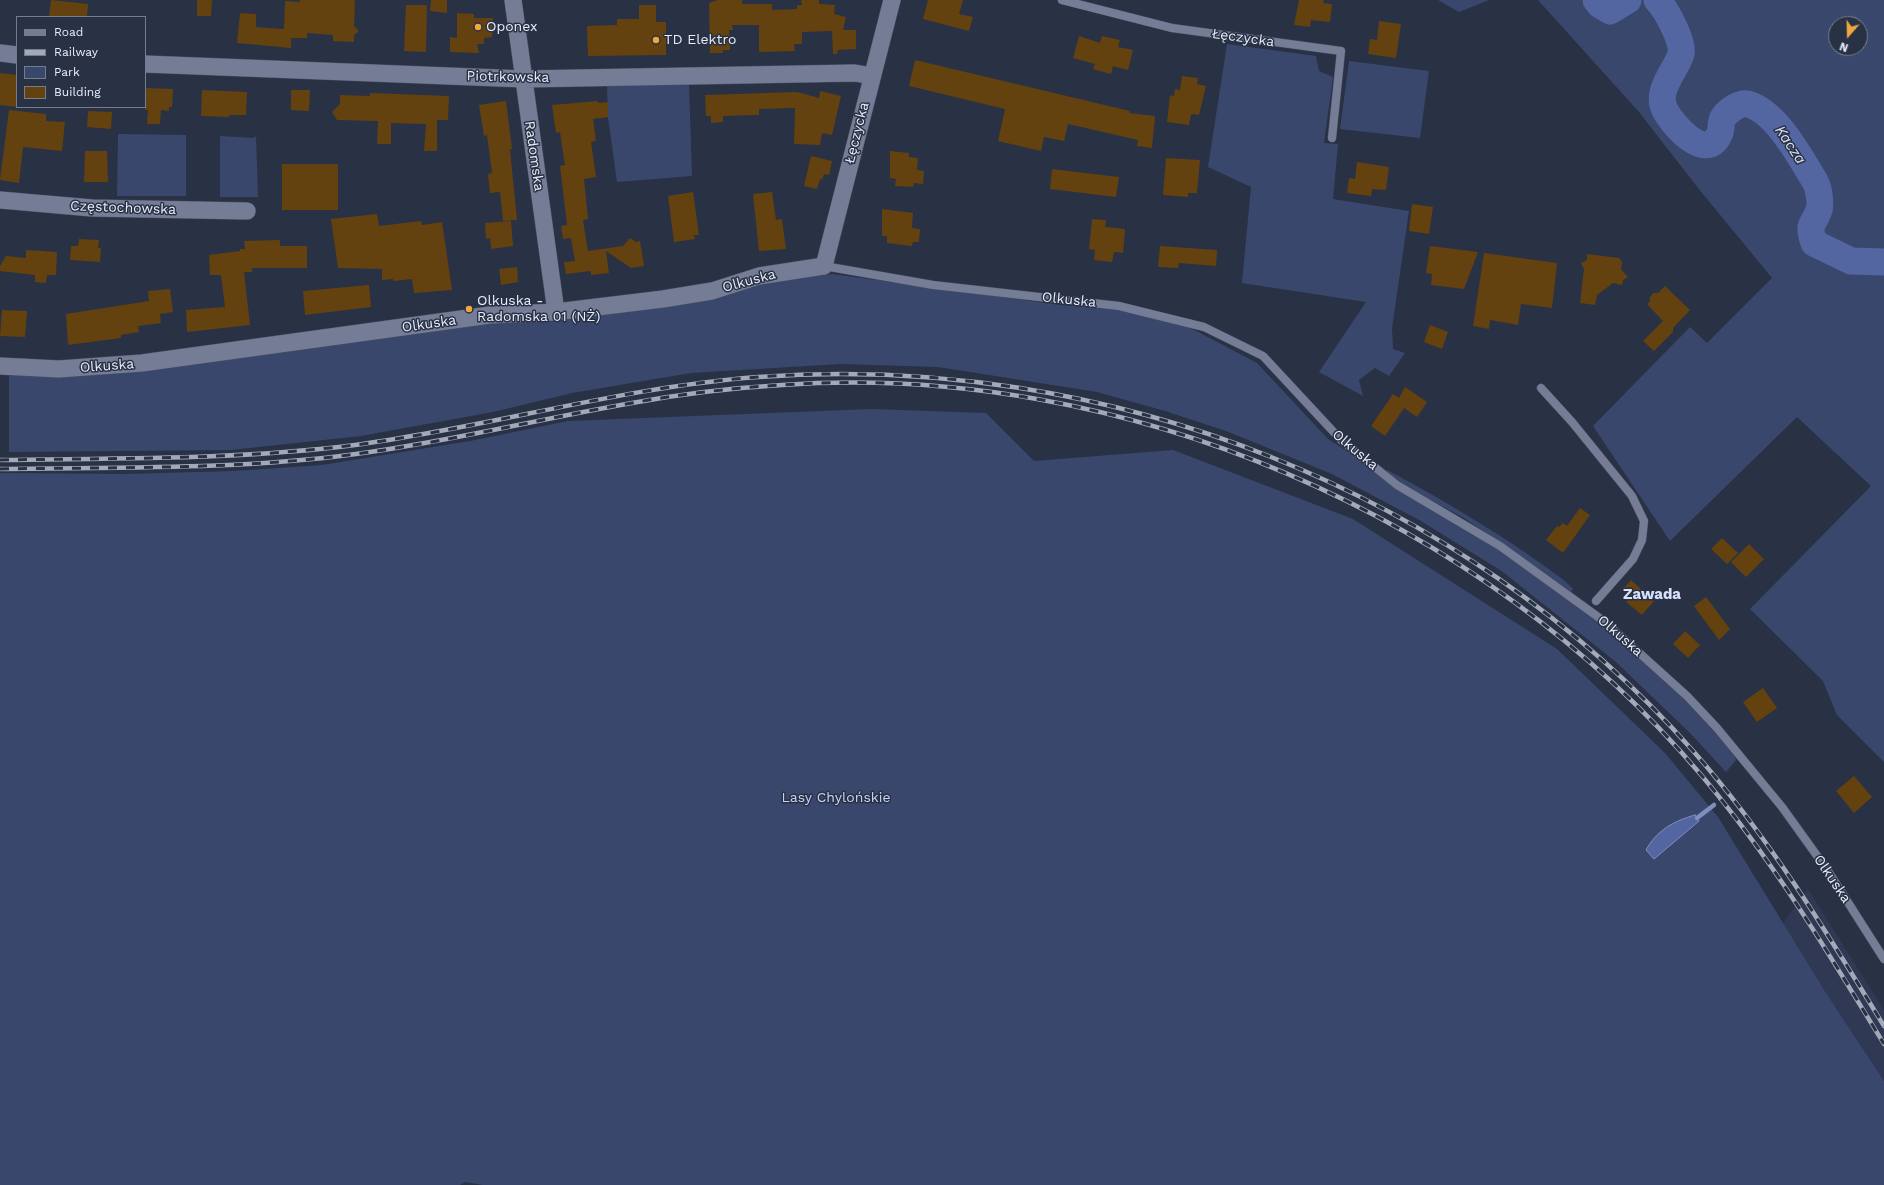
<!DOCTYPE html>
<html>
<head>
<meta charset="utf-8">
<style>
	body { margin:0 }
	#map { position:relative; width:1884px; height:1185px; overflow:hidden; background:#293145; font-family:"Work Sans",sans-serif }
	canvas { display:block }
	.legend { position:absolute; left:16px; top:16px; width:130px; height:92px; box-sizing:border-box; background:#293145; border:1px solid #757c8e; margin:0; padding:5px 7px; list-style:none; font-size:12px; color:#e8edfb }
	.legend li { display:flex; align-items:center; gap:8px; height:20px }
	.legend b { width:20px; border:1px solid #757c8e }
	.north { position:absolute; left:1828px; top:16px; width:40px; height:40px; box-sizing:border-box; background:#293145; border:1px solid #757c8e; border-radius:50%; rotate:200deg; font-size:11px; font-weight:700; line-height:16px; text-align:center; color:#e8edfb }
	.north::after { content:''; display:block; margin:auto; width:14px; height:18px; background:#eea83c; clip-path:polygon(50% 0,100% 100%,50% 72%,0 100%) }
</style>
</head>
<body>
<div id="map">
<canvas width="1884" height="1185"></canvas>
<ul class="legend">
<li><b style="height:5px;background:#747d95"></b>Road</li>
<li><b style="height:5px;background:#a3a9b9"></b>Railway</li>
<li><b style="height:11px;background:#3a476c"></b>Park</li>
<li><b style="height:11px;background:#63420f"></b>Building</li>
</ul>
<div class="north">N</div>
</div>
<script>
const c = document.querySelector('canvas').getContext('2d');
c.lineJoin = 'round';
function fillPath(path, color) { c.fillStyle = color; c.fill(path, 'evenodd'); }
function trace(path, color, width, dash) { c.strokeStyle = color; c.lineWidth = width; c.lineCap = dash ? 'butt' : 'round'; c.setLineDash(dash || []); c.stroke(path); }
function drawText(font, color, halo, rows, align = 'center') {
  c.font = font + ' "Work Sans",sans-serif'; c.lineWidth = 3; c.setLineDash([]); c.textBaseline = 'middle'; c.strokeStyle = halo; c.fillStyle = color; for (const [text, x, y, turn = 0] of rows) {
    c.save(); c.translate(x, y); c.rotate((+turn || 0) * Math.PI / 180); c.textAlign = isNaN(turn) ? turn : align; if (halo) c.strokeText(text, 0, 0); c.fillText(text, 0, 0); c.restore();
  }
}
const built = new Path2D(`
	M1808,889L1884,1010V1081L1826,993L1783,923Z`);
const green = new Path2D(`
	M1438,0H1489L1459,12Z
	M1538,0H1884V762L1837,715L1823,681L1750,609L1871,486L1797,417L1670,541L1593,426L1690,327L1707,343L1772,278L1698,188L1639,112ZM1836,24H1860V48H1836Z
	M1227,44L1316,56L1319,71L1333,77L1324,143L1338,144L1333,199L1409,211L1392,328L1393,349L1405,353L1389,376L1375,368L1359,380L1363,396L1319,372L1366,302L1242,283L1251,187L1208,167Z
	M1349,61L1429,71L1420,138L1340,129Z
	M689,83L692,176L617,182L608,117L607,85Z
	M118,134L186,135V196H117Z
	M220,136L254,138L256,136L258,197H220Z
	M832,274L1061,305L1112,309L1183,324L1257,363L1328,439L1497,547L1610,631L1701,714L1732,747L1736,760L1726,772L1691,734L1616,662L1503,572L1421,521L1332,474L1226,431L1165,411L1097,392L938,367L841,364L691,373L572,393L493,412L361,436L231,450L9,452V375L235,358L373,340L489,322H548L583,318L675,303L757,284Z
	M872,409L986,413L1034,461L1173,450L1353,519L1557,649L1665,753L1718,817L1826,993L1884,1081V1185H483L465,1182L460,1185H0V473L125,474L233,471L322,465L470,441L568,421Z
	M1387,470C1449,503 1509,539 1565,581L1573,589L1571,592L1464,518L1423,496L1387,473Z`);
const water = new Path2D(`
	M1695,815L1699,821L1654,859L1646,850C1657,830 1674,821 1695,815Z`);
const stream = new Path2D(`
	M1697,818L1714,805`);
const river = new Path2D(`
	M1596,0L1600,5L1610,11L1628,0
	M1657,0C1666,9 1684,42 1681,54C1675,72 1655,91 1665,110C1672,124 1705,163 1719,135C1722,130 1720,123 1723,118C1727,111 1740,102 1748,104C1774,111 1797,151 1810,173C1812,177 1817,183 1818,189C1819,194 1821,205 1819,210C1813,227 1807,222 1814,243L1851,261L1884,262`);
const building = new Path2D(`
	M51,0L88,4L87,17H49Z
	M197,0H212L211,16H197Z
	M300,0H355L354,26L359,31L354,35V42L333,41V35L307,33V38H291V48L237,43L240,13L256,14V27L284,29L285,1L300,2Z
	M431,0H447V13L430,11Z
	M718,0H742V4H772V10L797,9V5H802L801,0H819V4L835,5L834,14L846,17L843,30H856V49L838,50L837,54H833L832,31L802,32V44H794L795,51L759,52V25H732L733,30H729L730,50H723V53H710L709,3Z
	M928,0H963L959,14L973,17L969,31L923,19Z
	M1299,0H1324L1323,3L1332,4L1330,22L1311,20L1310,27L1294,25Z
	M406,5H427L426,52L404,51Z
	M639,5H656V22H666V55L588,56L587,26L617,25V19H639Z
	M457,13L474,14V18H493L492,37L484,38V44H477L479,53L450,52V37L457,38Z
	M1379,21L1401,24L1396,58L1368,54L1370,39L1377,40Z
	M1079,36L1100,43L1102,36L1120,40L1118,47L1133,50L1128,70L1113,66L1111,74L1093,69L1095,64L1073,58Z
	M915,60L1130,111L1129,113L1155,116L1152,148L1137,146L1138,140L1068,124L1064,141L1044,137L1041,151L998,141L1005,109L909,86Z
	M0,73L17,75V107L0,105Z
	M1182,76L1198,78L1197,84L1206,86L1199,115L1191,114L1189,125L1167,122L1170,95L1174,96L1175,89L1180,90Z
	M145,88L173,89L172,107H169V111L161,110L160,124H147L148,110H145Z
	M202,90L247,92L246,115H229V117L201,116Z
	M291,90H310L309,111L291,110Z
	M820,91L841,96L832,135L822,133L820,145L794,144L795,108L759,109V115L723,116V122L711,123V116H706L705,95L797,92L819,98Z
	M370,93L449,96L448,120H437V151H424L426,124L391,123V144H377L378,121L337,120L332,112L340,104V95L370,96Z
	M506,101L512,149H510L517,220L503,221L500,192L490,193L488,174L492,173L487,135L484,136L479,105Z
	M598,101V103L608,102V117L593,119L596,141L591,142L596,177L584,179L588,219L583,220L588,251L623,246L630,238L636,242L640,241L644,266L631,268L606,251L609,273L591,275V271L566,274L564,262L575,261L571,238L563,239L561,226L567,225L560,166L565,165L560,132L556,133L552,105Z
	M9,110L46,114V121L65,122L62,151L23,147L19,183L0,180Z
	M88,111L112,112L111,129L87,127Z
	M85,151H107L108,182H84Z
	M890,151L909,153V157L918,158L917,170L924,171L923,184L914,183L913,187L895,186L896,179L890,178Z
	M811,156L832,161L829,175L824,174L822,180L820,179L817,189L804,186Z
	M1166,158L1200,160L1197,193H1188V197L1163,195Z
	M1357,162L1389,167L1386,190L1372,189L1371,196L1347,193L1349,178L1355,179Z
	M282,164H338V210H282Z
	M1052,169L1119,177L1116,197L1050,189Z
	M693,192L699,235H694L695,239L674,242L668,196Z
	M772,192L776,220L782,219L786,249L759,251L753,194Z
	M1412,204L1433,207L1429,234L1409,231Z
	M882,209L913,213L912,228L920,229L919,242H913L912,246L887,243V236H882Z
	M377,214L379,226L421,221L422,225L442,222L452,290L414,293L412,279L393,281V279L382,280V269L338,268L331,219Z
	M1092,219L1106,220L1105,227L1125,229L1123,253L1114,252L1112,262L1094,260L1095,250L1089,249Z
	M511,221L513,246L491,249L490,238L486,239L485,223Z
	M79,239L99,240L98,248H101L100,262L70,260L71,246H78Z
	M280,240V246H307V268H252V272H244L250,325L187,332L186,310L225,307L221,275H210L209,255L240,251V249H245L244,241Z
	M1160,246L1217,250L1216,266L1179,263L1178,268L1158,267Z
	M1430,246L1478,252L1464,289L1431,285L1432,274L1426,273Z
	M26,250L57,252L56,275H47L46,283L35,282V275L0,271V266L6,256L26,258Z
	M1484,253L1557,263L1552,308L1521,304L1518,325L1490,320L1489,329L1473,326Z
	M1587,254L1619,258L1622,262L1621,269L1628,277L1623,280L1622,285L1613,283L1597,295L1595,305L1580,303L1584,269L1581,263L1587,260Z
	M517,267L518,282L501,285L499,269Z
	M369,285L371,307L305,315L303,291Z
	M1665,286L1690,310L1673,328V332L1654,351L1643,341L1663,321L1647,304L1650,301V297L1653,293H1658Z
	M170,289L173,312L160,314L161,323L138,326L139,332L121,335V338L68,345L66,314L149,301L148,291Z
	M2,310L27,311L25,337L0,336Z
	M1430,325L1448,332L1442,349L1424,342Z
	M1405,387L1427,402L1417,417L1404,408L1385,436L1371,426L1393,394L1399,398Z
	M1580,508L1590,515L1563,553L1546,540L1557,526L1559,527L1563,523L1567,526Z
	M1722,538L1738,553L1727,564L1711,549Z
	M1749,544L1764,559L1746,577L1731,562Z
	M1631,580L1654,601L1642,615L1626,602L1631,597L1622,590Z
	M1706,597L1730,629L1719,640L1694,606Z
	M1685,631L1700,645L1688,658L1673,644Z
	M1763,688L1777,708L1757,722L1743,702Z
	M1854,776L1872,797L1854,813L1836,791Z`);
const lane = new Path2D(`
	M1062,0L1172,28L1341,51L1332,138
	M824,266L933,285L1119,306L1204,327L1263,356L1342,441L1397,485L1500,546L1605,622L1687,696L1717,728L1782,807L1828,871L1884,959
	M1541,388L1572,422L1632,496L1644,521L1642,540L1633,559L1596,601`);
const street = new Path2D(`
	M513,0L556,312
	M0,53L17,55
	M145,64L524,79L855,73L872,76
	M0,200L92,208L247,211
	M0,366L59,369L142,363L490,315L556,312L663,299L712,291L759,276L824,266L892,0`);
const rail = new Path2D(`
	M0,460C118,458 237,460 355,445C490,427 622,387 758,377C1106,351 1463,490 1694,752C1768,836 1826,931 1884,1026
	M0,469C118,467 238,470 356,454C448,442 539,419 632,403C681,394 731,388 782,385C1122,361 1482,515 1702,776C1772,859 1828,952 1884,1044`);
const markers = [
	[478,27,4,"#eea83c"],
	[656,40,4,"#eea83c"],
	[469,309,4,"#eea83c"]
];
const poiNames = [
	["Oponex",486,27],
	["TD Elektro",664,40],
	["Olkuska -",477,301],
	["Radomska 01 (NŻ)",477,317]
];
const streetNames = [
	["Łęczycka",1243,38,8],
	["Piotrkowska",508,77,1],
	["Łęczycka",857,133,-76],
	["Radomska",534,156,82],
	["Częstochowska",123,208,2],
	["Olkuska",749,281,-15],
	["Olkuska",1069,300,6],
	["Olkuska",429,324,-8],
	["Olkuska",107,366,-4],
	["Olkuska",1355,450,40],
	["Olkuska",1620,636,41],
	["Olkuska",1832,879,56]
];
const parkNames = [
	["Lasy Chylońskie",836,798]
];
const waterNames = [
	["Kacza",1790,145,56]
];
const neighbourhoodNames = [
	["Zawada",1652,595]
];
fillPath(built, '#303953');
fillPath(green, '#3a476c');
fillPath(water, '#5366a2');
trace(water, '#808ebd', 1);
trace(stream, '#808ebd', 4.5);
trace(river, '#5366a2', 27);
fillPath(building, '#63420f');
trace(lane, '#4a4f61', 9);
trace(street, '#4a4f61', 18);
trace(lane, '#747d95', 8);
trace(street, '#747d95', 17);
trace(rail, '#a3a9b9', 4.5);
trace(rail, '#293145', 3, [9]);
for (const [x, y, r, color] of markers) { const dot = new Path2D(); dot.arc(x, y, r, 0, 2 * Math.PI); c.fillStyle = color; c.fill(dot); trace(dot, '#293145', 1.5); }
drawText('14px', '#e8edfb', '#293145', poiNames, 'left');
drawText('14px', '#e8edfb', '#293145', streetNames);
drawText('14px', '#c8d5f8', '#293145', parkNames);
drawText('italic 15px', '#dae1f3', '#293145', waterNames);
drawText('bold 15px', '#d7e1fc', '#293145', neighbourhoodNames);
</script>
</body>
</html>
